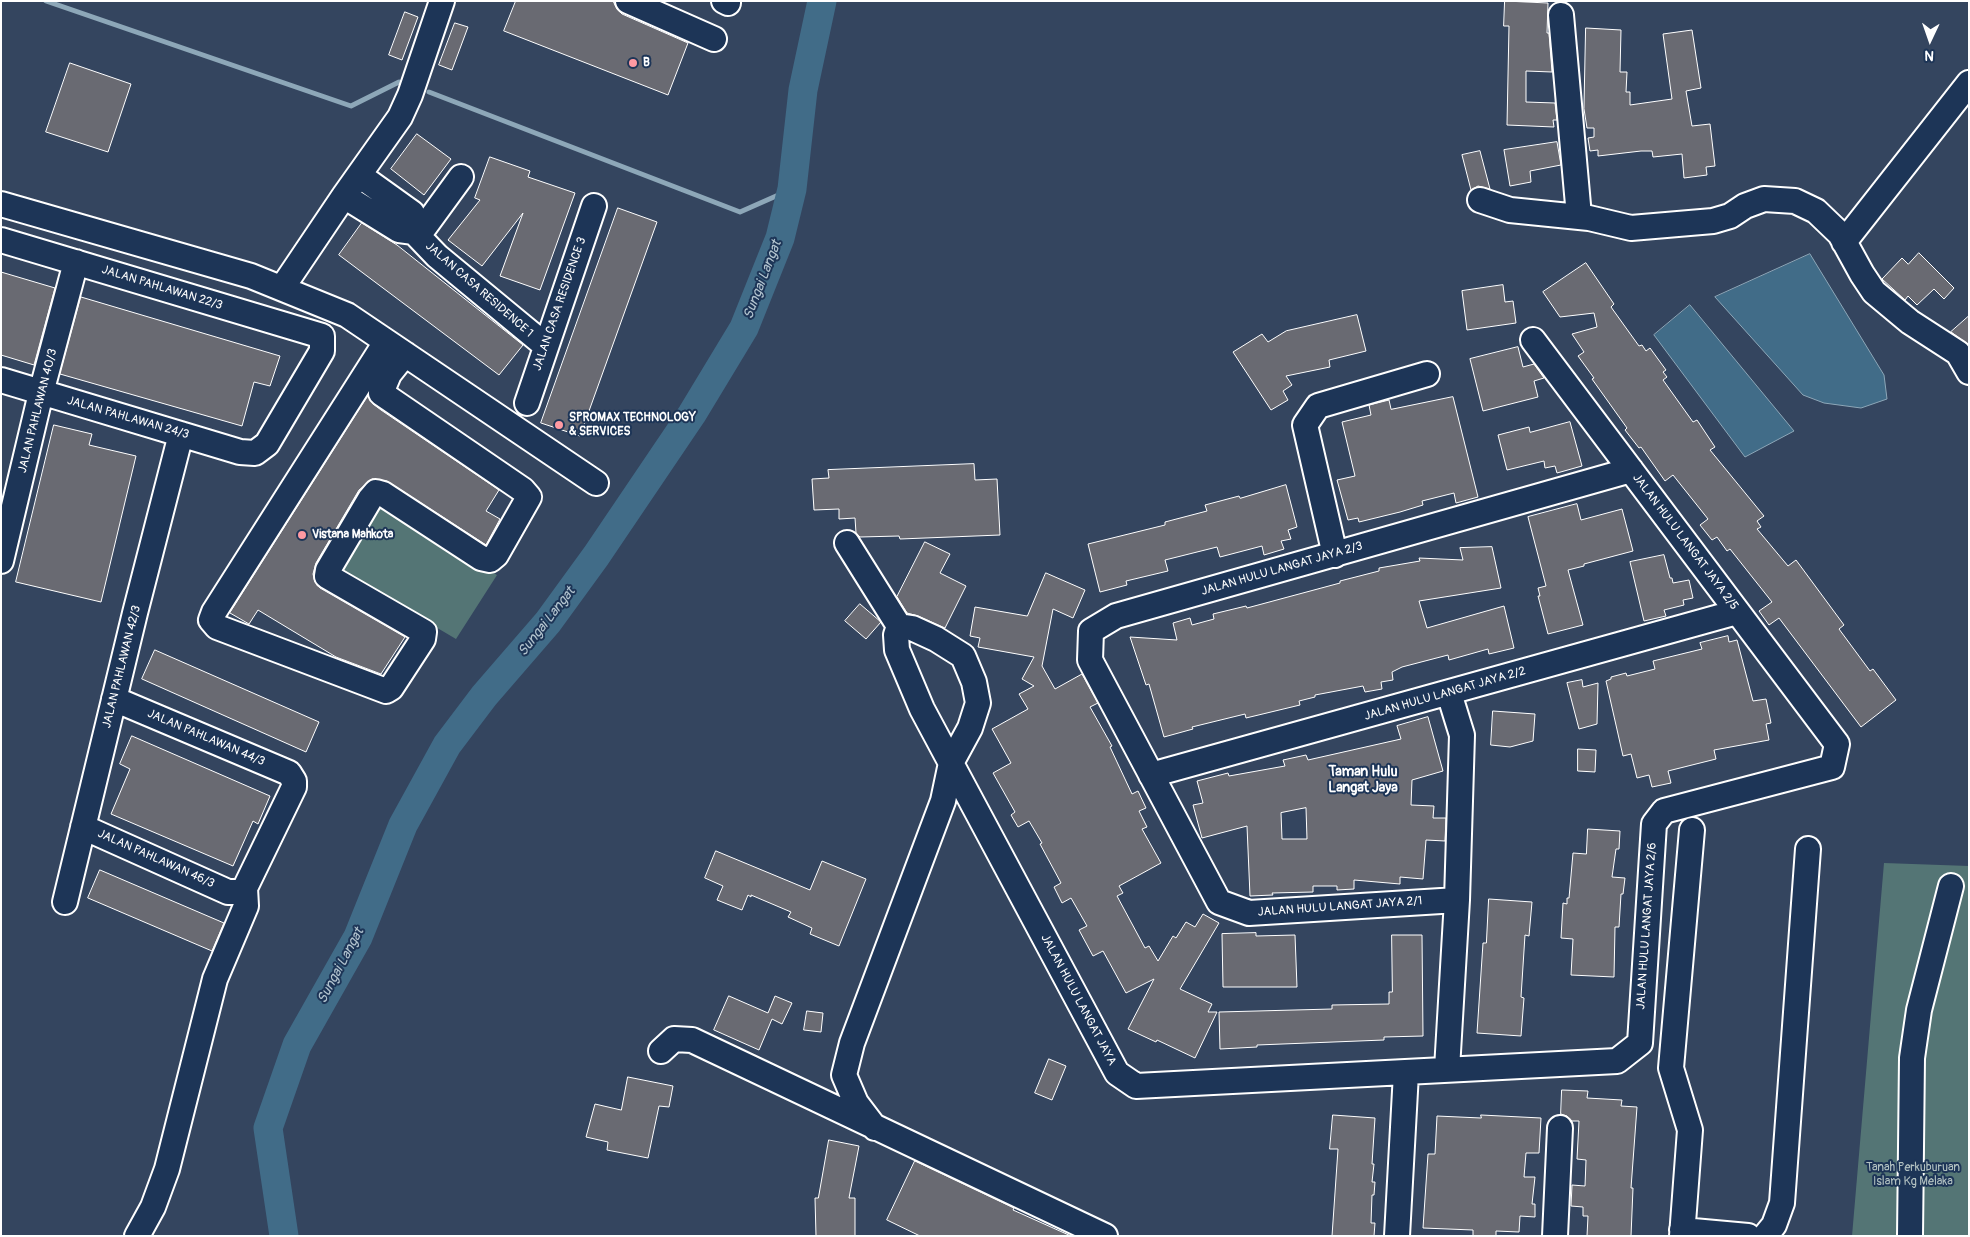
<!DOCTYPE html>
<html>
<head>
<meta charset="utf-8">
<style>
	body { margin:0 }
	#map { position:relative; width:1970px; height:1237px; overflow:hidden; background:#34455f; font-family:Pangolin,sans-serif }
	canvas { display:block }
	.frame { position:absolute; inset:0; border:2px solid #fff; pointer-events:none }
	.north { position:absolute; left:1905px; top:15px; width:50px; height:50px; -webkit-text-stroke:4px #1d3557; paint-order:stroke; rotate:183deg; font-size:14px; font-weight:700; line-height:20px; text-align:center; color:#fff }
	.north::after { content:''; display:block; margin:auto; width:18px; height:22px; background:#fff; clip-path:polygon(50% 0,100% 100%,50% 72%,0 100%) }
</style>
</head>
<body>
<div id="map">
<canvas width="1970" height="1237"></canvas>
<div class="frame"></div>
<div class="north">N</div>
</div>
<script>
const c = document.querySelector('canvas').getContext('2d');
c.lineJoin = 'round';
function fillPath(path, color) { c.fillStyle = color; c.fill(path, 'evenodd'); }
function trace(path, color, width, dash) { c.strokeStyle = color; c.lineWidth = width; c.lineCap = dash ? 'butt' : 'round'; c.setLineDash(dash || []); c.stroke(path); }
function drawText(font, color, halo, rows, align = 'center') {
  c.font = font + ' Pangolin,sans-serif'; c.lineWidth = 4; c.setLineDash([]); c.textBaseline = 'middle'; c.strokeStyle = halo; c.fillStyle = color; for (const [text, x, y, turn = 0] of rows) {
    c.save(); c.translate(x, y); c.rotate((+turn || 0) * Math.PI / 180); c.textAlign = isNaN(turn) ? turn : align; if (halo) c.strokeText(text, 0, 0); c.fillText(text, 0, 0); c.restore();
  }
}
const green = new Path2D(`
	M381,503L497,575L456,639L339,570Z
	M1884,863L1969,866V1236H1852Z`);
const water = new Path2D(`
	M1810,254L1884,375L1887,399L1861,408L1824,403L1803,395L1715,297Z
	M1690,305L1794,431L1745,457L1654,335Z`);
const stream = new Path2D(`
	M46,1L351,106L399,82
	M429,92L740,212L792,189`);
const river = new Path2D(`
	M284,1236L268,1128L297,1045L358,937L403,825L447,745L484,696L548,622L596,556L692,414L744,328L780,238L792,189L803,90L822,1`);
const building = new Path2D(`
	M516,1H613L617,9L622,14L688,43L668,95L504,31Z
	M1505,1L1548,3L1547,33H1549L1552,72L1526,71V102L1555,103L1557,120H1553L1554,127L1507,125L1509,26H1504Z
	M405,12L418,17L402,60L389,55Z
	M455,23L468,27L452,70L439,65Z
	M1586,28L1621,30L1620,72H1627L1626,92H1630V105L1672,99L1663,34L1692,30L1701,88L1686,91L1692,126L1710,124L1715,166L1706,167L1707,175L1684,178L1682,154L1653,157L1652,151H1641L1598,156V150L1590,151L1588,138L1594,137V128H1587L1584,109Z
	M70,63L131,84L108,152L46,132Z
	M417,134L451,159L424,195L391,169Z
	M1557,142L1561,165L1530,171L1531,182L1510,186L1504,150Z
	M1480,151L1490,189L1478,186L1471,190L1462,155Z
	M490,157L530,171L528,177L575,193L540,290L500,276L523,213L482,266L448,240L480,200L475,198Z
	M618,208L657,222L580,436L541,423Z
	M362,223L397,245L523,345L499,375L339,255Z
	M1919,253L1954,288L1944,299L1934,289L1917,305L1908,296L1905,300L1882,279L1902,258L1908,264Z
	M1586,263L1614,304L1611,307L1639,346L1642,345L1646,351L1650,348L1666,370L1663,372L1667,377L1663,380L1693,422L1697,420L1715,447L1710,450L1764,516L1757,521L1761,527L1757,529L1788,566L1796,560L1844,625L1839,629L1870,671L1873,669L1896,700L1861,727L1779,618L1769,625L1759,611L1772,602L1730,549L1727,551L1717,537L1712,540L1700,525L1708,519L1673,475L1665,481L1641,447L1639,448L1625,430L1627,428L1592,379L1594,378L1578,356L1584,352L1572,334L1597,327L1594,313L1560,317L1543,292Z
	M1,272L55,288L34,365L1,355Z
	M1503,285L1505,302L1513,301L1516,323L1467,330L1462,291Z
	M81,297L280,356L270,386L254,382L242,426L60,374Z
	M1357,315L1366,351L1329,360L1330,367L1286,376L1292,385L1283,391L1288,400L1271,410L1233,352L1262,334L1268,342L1286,331Z
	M1969,316V345L1951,332Z
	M1518,347L1523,367L1534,364L1544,378L1534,381L1538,397L1483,411L1470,359Z
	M368,396L373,404L381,410L499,490L486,511L500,519L486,545L387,481L372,479L359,490L316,563L313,574L315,582L320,588L405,637L381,674L336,657L258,610L249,624L230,613Z
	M1453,397L1478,497L1456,503L1454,493L1422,501L1423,505L1400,512L1359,522L1358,518L1348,520L1337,480L1355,476L1342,422L1371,415L1369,405L1389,400L1391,409Z
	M1570,422L1582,466L1557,473L1555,466L1545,468L1544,461L1507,470L1498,435L1529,427L1530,432Z
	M54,425L92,434L89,445L136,456L101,602L16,582Z
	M974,464L975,480L997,479L1000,535L900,539L899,536L860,537L856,533L855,518L839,519V509L814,510L812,479L829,478L828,470Z
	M1286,485L1297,527L1288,530L1291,539L1281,541L1284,549L1264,555L1262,546L1220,557L1217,547L1165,560L1168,571L1126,581L1127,585L1100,592L1088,544L1165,525V522L1207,511L1205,505L1239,496L1240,498Z
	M1577,504L1581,520L1622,509L1633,551L1584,564V566L1568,570L1583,625L1548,634L1538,596H1540L1538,588L1546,586L1528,517Z
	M925,542L950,554L940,573L966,586L945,628L918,616L907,613L897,597Z
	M1492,547L1501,588L1419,601L1427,628L1504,606L1514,648L1489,654L1488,649L1449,660L1448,655L1402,667L1392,672L1393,680L1381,682L1382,689L1365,692L1363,686L1315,695V697L1299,701L1300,705L1246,718L1245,714L1192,727L1193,729L1164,737L1149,684L1146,685L1130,637L1177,640L1173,623L1190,618L1192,625L1214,619L1213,614L1246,606L1247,608L1340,583V581L1379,571V568L1420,561L1419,558L1463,560L1460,548Z
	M1664,555L1670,578H1672L1673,583L1689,580L1693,598L1683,600L1684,605L1664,610L1666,616L1644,621L1630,562Z
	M1046,573L1085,590L1073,618L1053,609L1042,666L1055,689L1082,674L1098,703L1090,707L1112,746L1110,747L1132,794L1138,791L1146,808L1139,811L1147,827L1142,829L1161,863L1119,886L1123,893L1117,896L1145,948L1149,946L1158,961L1173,936L1176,938L1186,922L1195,927L1203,914L1219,923L1180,989L1212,1004L1208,1012H1217L1195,1058L1157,1040L1156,1042L1128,1029L1154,979L1126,993L1103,951L1093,956L1079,930L1087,926L1071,898L1062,903L1054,887L1061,883L1040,844L1042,843L1029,821L1018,827L1011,815L1015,812L993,773L1011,763L992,729L1028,709L1019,694L1034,686L1022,679L1034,657L978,647L980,638L970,636L975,607L1027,616Z
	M860,604L881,622L866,639L845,621Z
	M1728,636L1729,642L1737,640L1753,701L1766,699L1771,723L1766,724L1769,740L1714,750L1716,759L1668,771L1671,783L1652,787L1649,775L1637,778L1631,754L1623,756L1606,681L1611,679V677L1626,673L1627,676L1655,669L1653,661L1702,649L1700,643Z
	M155,650L319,722L306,752L142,679Z
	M1582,680L1583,687L1598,683L1597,724L1579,729L1567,683Z
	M1493,711L1535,714L1533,741L1510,747L1491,745Z
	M1428,717L1443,771L1412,780L1411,805L1434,806L1433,818H1446L1445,841L1426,840L1423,879L1400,877V884L1354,880V889L1337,890V886H1313V892L1272,893L1273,895L1250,896L1247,826L1202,838L1193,805L1203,803L1197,781L1228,773L1229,776L1285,766L1283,760L1306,755L1308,760L1401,739L1397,726ZM1306,808L1307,839H1282L1281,813Z
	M132,736L270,796L258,824L253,821L233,866L111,814L130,769L120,764Z
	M1578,749L1596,750L1595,772L1578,771Z
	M1588,829L1620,831L1619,849H1616L1612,877L1625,878L1623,894H1621L1619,927H1615L1614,977L1571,975L1573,939L1561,938L1563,903L1567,904V898H1569L1573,853L1586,854Z
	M716,851L810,890L822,861L866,879L839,946L810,934L812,928L788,917L791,912L751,895V897L748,895L742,910L717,900L723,886L705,878Z
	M100,870L224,923L212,951L88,898Z
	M1489,899L1532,902L1529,936L1525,935L1521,997L1524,998L1521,1036L1477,1033L1483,943H1486Z
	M1256,933V936L1295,935L1297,987H1223L1222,934Z
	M1392,935H1422L1423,1036L1384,1037V1040L1257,1045V1047L1220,1049L1219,1012L1332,1009V1005L1389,1004V992H1392Z
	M729,996L768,1013L775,996L792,1003L782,1024L772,1019L759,1050L714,1030Z
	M807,1011L823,1013L821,1032L804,1030Z
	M1049,1059L1066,1066L1052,1100L1035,1093Z
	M628,1077L673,1086L669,1107L659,1106L648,1158L607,1150L608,1142L586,1137L595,1104L621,1110Z
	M1562,1090L1588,1091L1587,1098L1622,1100L1621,1106L1637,1107L1631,1188H1633L1631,1236H1587L1588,1216H1583V1207L1571,1206L1572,1185L1585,1186L1586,1160L1577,1159L1579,1121H1571L1567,1116L1561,1114Z
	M1333,1115L1375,1118L1372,1164H1374L1372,1182H1375L1374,1195H1372L1371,1223H1375L1374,1236H1332L1338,1149H1330Z
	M1481,1115L1541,1118L1539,1153H1526L1524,1177H1535L1532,1204H1535V1217L1520,1216L1519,1232L1496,1231V1236H1473V1230L1423,1228L1428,1154H1435L1437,1116L1481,1118Z
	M829,1140L859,1146L849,1198H855V1236H816L815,1198H818Z
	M915,1161L1014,1208L1013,1210L1071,1236H920L887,1220Z`);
const minor = new Path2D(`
	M628,1L714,39
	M724,1L728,3
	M1561,15L1579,216
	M359,175L412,213L414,232
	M344,196L399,230L414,232L437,256L546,346
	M1480,200L1510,210L1589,218L1631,228L1713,221L1730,216L1745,206L1764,199L1795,201L1816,211L1840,234L1862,274L1874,292L1910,322L1958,353L1969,372
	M1,204L251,276L347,315L596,483
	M418,236L461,177
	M1,240L322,336V351L267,444L255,453L240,452L1,380
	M1844,242L1969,83
	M282,288L344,196L400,117L410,95L442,1
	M386,342L214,612L211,620L217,627L386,691L391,688L423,639L424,632L327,576L328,570L370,499L376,492L383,494L481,558L490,560L496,555L529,497L523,490L381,393L389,374L405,354
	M527,403L594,206
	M847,543L899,626
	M1335,555L1305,425L1318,406L1427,374
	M1,561L41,393L76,262
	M899,626L896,635L897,650L922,709L1117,1073L1136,1086L1617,1061L1640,1043L1654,824L1664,811L1832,767L1837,744L1533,340
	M1151,775L1737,612
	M83,827L228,892H241L245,888L294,787V781L289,773L114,699
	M1457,900L1249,913L1219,902L1090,660L1091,631L1116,616L1631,470
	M65,902L135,613L181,434
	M661,1051L674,1039L692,1040L1105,1236
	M1447,1069L1457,900L1462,735L1449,693
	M875,1128L856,1103L844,1075L852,1043L943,801L951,763L970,728L978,703L974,682L963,656L936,639L912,628L899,626
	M1682,1230L1748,1236
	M137,1236L153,1207L167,1169L215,979L246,906L245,888
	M1397,1236L1406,1073
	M1555,1236L1560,1128
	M1682,1236L1690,1130L1671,1068L1692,830
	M1765,1236L1774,1225L1782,1203L1808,849
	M1910,1236L1912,1058L1919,1010L1951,886`);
const markers = [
	[633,63,5,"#ff9aa2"],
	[559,425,5,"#ff9aa2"],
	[302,535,5,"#ff9aa2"]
];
const poiNames = [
	["B",643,63],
	["SPROMAX TECHNOLOGY",569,418],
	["& SERVICES",569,432],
	["Vistana Mahkota",312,535]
];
const streetNames = [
	["JALAN PAHLAWAN 22/3",162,288,17],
	["JALAN CASA RESIDENCE 1",479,290,41],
	["JALAN CASA RESIDENCE 3",560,304,-71],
	["JALAN PAHLAWAN 40/3",38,411,-76],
	["JALAN PAHLAWAN 24/3",128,418,16],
	["JALAN HULU LANGAT JAYA 2/5",1685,542,53],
	["JALAN HULU LANGAT JAYA 2/3",1282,569,-16],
	["JALAN PAHLAWAN 42/3",122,667,-76],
	["JALAN HULU LANGAT JAYA 2/2",1445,694,-16],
	["JALAN PAHLAWAN 44/3",206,738,23],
	["JALAN PAHLAWAN 46/3",156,859,24],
	["JALAN HULU LANGAT JAYA 2/1",1340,907,-4],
	["JALAN HULU LANGAT JAYA 2/6",1647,926,-86],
	["JALAN HULU LANGAT JAYA",1078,1000,62]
];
const parkNames = [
	["Tanah Perkuburuan",1913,1168],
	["Islam Kg Melaka",1913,1182]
];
const waterNames = [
	["Sungai Langat",763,280,-69],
	["Sungai Langat",547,622,-52],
	["Sungai Langat",341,966,-62]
];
const neighbourhoodNames = [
	["Taman Hulu",1363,772],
	["Langat Jaya",1363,788]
];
fillPath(green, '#547575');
fillPath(water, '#416c88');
trace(water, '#8da7b8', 1);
trace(stream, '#8da7b8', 5);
trace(river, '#416c88', 29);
fillPath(building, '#696a72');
trace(building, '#fff', 1);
trace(minor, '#fff', 28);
trace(minor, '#1d3557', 24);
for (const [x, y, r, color] of markers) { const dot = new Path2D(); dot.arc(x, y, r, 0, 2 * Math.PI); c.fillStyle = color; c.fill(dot); trace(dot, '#1d3557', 2); }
drawText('bold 12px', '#fff', '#1d3557', poiNames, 'left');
drawText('12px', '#fff', '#1d3557', streetNames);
drawText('12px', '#b2c1c1', '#1d3557', parkNames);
drawText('italic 14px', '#b3c4cf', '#1d3557', waterNames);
drawText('bold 14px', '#fff', '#1d3557', neighbourhoodNames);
</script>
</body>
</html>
